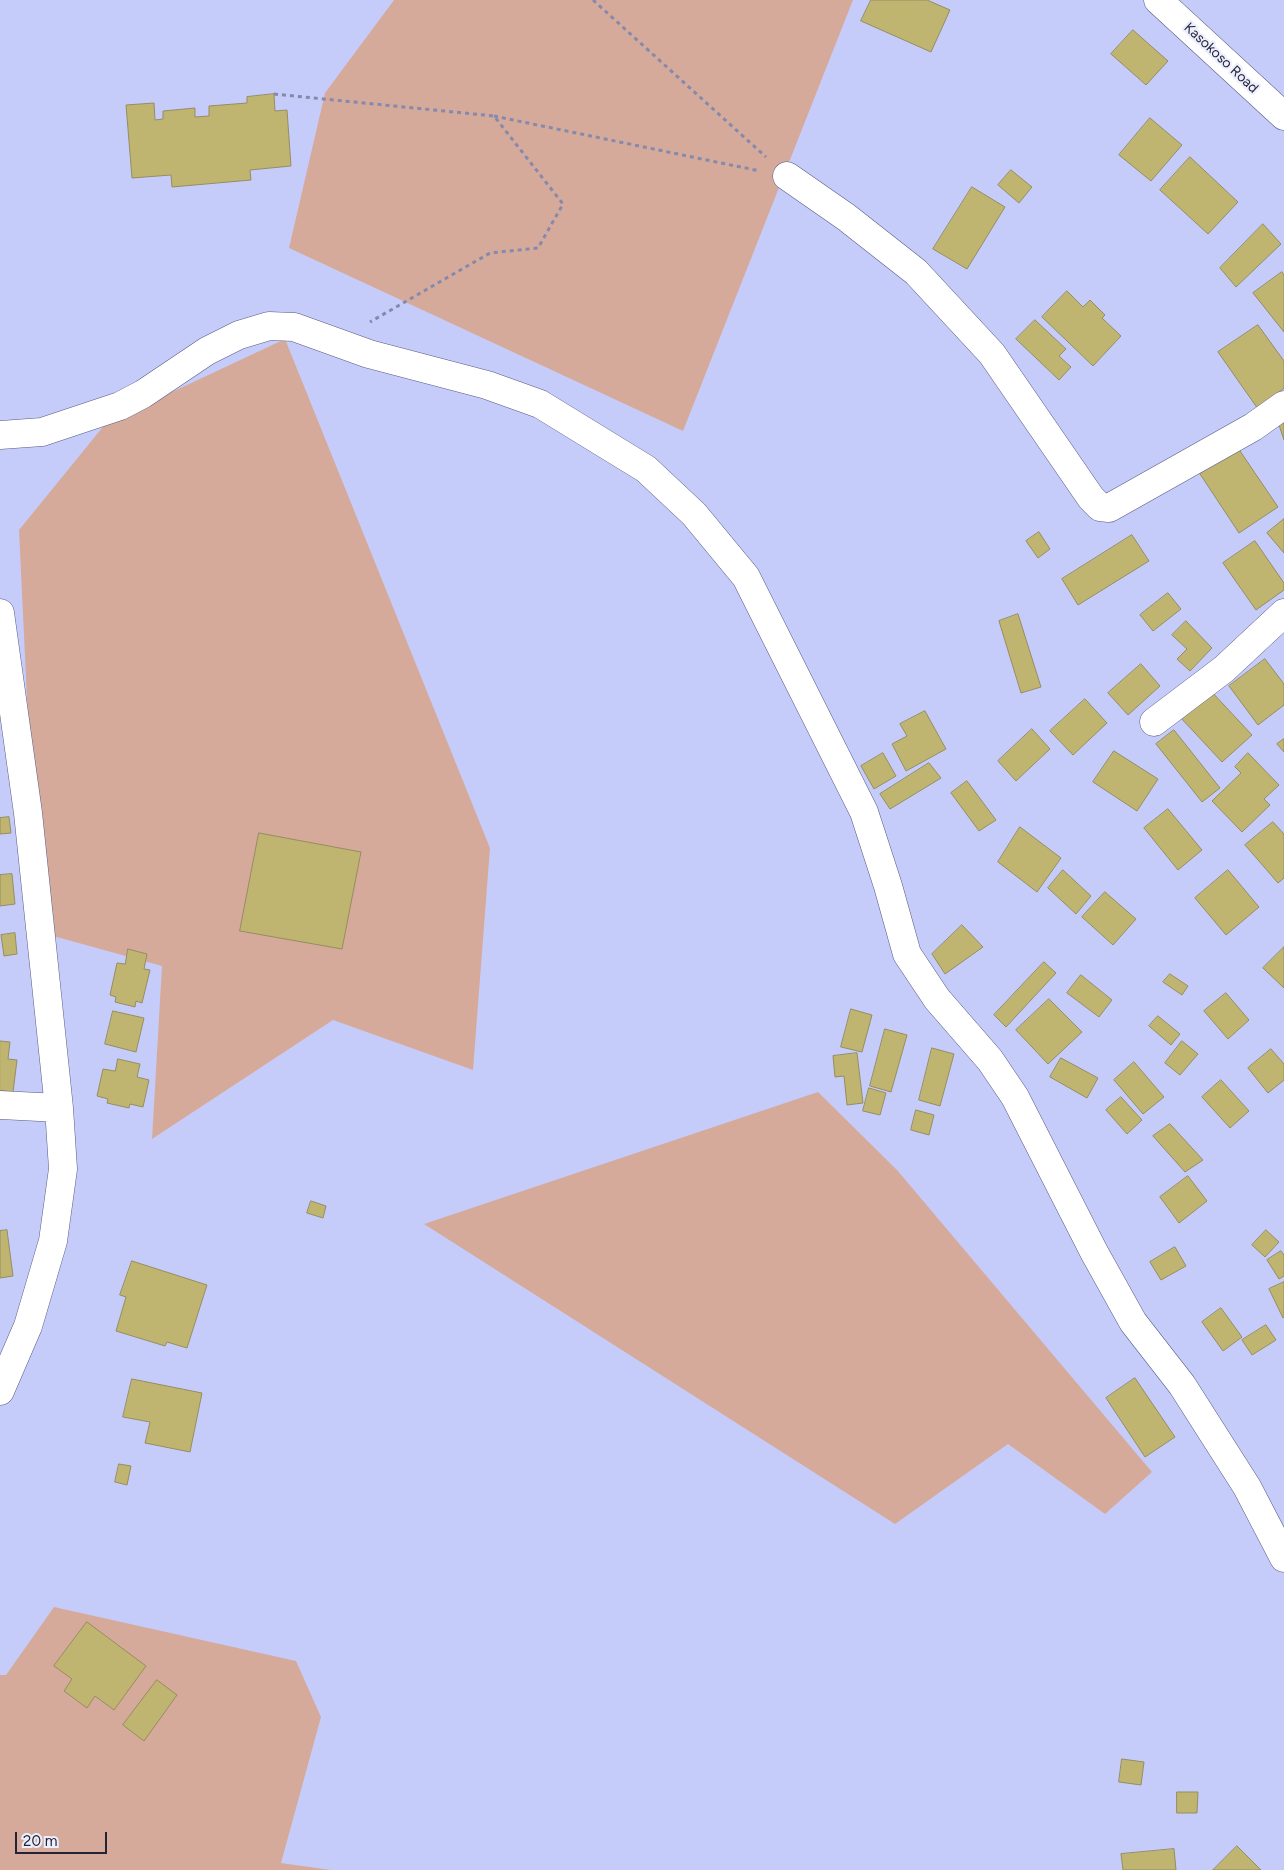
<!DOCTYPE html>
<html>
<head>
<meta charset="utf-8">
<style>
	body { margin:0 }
	#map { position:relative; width:1284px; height:1870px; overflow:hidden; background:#c6ccfa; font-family:Figtree,sans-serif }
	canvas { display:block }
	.scale { position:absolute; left:15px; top:1832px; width:92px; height:22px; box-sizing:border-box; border:2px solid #222435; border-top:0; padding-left:6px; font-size:15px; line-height:18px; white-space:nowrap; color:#222435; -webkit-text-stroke:4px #edeffe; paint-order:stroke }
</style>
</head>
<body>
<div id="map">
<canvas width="1284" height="1870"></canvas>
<div class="scale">20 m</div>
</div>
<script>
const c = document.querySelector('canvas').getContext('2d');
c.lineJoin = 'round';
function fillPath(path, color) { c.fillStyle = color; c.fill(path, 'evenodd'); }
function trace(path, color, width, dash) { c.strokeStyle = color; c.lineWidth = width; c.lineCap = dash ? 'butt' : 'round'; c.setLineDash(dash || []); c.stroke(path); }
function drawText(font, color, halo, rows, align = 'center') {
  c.font = font + ' Figtree,sans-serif'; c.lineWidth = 4.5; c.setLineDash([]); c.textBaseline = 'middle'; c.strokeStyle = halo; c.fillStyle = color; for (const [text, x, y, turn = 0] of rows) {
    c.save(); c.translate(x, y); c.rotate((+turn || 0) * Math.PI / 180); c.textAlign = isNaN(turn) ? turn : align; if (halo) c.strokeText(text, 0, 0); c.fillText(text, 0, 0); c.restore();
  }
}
const green = new Path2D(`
	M394,0H853L683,431L289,248L325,93Z
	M285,339L490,848L473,1070L333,1020L152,1139L162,966L53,936L33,826L19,530L106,423Z
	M818,1092L897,1170L1152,1472L1105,1514L1008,1444L895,1524L424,1224Z
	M54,1607L296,1661L321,1717L281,1863L331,1870H0V1675H6Z`);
const building = new Path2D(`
	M871,0H927L950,10L931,52L861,21Z
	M1133,30L1168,61L1146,85L1111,54Z
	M274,94L275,111L287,110L291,166L250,170L251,180L172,187L171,175L132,178L126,105L154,103L155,120L163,119V111L195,108V117L209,116V106L247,103V97Z
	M1150,118L1182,145L1151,181L1119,155Z
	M1190,157L1238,202L1208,234L1160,190Z
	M1011,170L1032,187L1019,203L998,185Z
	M972,187L1005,207L967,269L933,249Z
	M1263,224L1281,244L1236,287L1220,268Z
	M1282,272L1284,275V332L1253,293Z
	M1067,291L1083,307L1090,300L1105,315L1102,318L1121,336L1093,366L1042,317Z
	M1035,320L1066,349L1059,356L1071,367L1059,380L1016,339Z
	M1258,325L1284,361V388L1258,409L1218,352Z
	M1284,422V440L1279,425Z
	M1238,448L1278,507L1239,533L1200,474Z
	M1284,519V553L1267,533Z
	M1039,532L1050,549L1038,558L1026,541Z
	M1132,535L1149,561L1078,605L1062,579Z
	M1255,541L1284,583V590L1256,610L1223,563Z
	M1168,593L1181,609L1153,631L1140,615Z
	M1018,614L1041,687L1021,693L999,621Z
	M1186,621L1212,648L1190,671L1177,659L1187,649L1172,635Z
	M1265,659L1284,684V705L1258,725L1229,686Z
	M1141,664L1160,686L1128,715L1108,693Z
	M1210,690L1252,735L1222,762L1180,717Z
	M1085,699L1107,723L1073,755L1050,731Z
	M925,711L946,749L906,771L892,744L907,736L900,724Z
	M1032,729L1050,749L1016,781L998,761Z
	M1174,730L1220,788L1202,802L1156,744Z
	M1284,739V752L1277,744Z
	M1114,751L1158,779L1137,811L1093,782Z
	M883,753L896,776L874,789L861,766Z
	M1248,753L1279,785L1264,799L1270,805L1242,832L1212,801L1241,773L1235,767Z
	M929,763L941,778L890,809L880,794Z
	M967,781L996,820L979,831L951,793Z
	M1168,809L1202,850L1178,870L1144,828Z
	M9,817L11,833L0,834V818Z
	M1273,822L1284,834V878L1278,883L1245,845Z
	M1020,827L1061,858L1037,892L998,862Z
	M259,833L361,852L342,949L240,931Z
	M1063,870L1091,896L1076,914L1048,888Z
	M1228,870L1259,907L1226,935L1195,898Z
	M12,874L15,904L0,906V875Z
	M1105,892L1136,919L1113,945L1082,917Z
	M962,925L983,947L945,974L932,954Z
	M15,933L17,954L4,956L1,935Z
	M1284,947V988L1263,968Z
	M128,949L147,954L144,969L150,970L142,1003L136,1001L135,1007L115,1002L116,997L110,995L117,963L125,964Z
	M1044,962L1056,973L1006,1027L994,1015Z
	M1170,974L1188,986L1182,995L1163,982Z
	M1081,975L1112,1000L1099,1017L1067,993Z
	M1226,993L1249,1020L1228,1039L1204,1011Z
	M1049,999L1082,1032L1048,1064L1016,1030Z
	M851,1009L872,1015L862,1052L841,1047Z
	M113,1011L144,1018L136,1052L105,1044Z
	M1158,1016L1180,1034L1171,1045L1149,1026Z
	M885,1029L907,1035L891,1092L870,1086Z
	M0,1041L10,1042L8,1059L17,1060L13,1092L0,1091Z
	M1182,1041L1198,1054L1180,1075L1165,1063Z
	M932,1048L954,1054L940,1106L919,1100Z
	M1271,1049L1284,1064V1080L1268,1093L1248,1068Z
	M857,1053L863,1103L847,1105L844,1076L835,1077L833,1056Z
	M1061,1058L1098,1078L1087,1098L1050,1077Z
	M118,1059L140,1064L137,1077L149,1080L143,1107L130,1104L129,1108L107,1103L108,1099L97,1096L103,1069L115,1071Z
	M1134,1062L1164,1097L1143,1114L1114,1080Z
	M1221,1080L1249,1111L1230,1128L1202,1097Z
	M869,1088L886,1093L880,1115L863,1111Z
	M1121,1097L1142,1120L1127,1134L1106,1110Z
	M916,1110L934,1115L929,1135L911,1130Z
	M1170,1124L1203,1160L1185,1172L1153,1136Z
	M1188,1176L1207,1201L1179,1223L1160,1197Z
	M311,1201L326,1206L323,1218L307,1213Z
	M7,1230L13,1276L0,1278V1231Z
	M1266,1230L1279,1242L1265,1257L1252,1245Z
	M1175,1247L1186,1266L1161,1280L1150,1262Z
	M1281,1251L1284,1255V1276L1279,1279L1267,1260Z
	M132,1261L207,1285L187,1348L167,1342L165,1346L116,1331L126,1297L120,1295Z
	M1284,1282V1317L1283,1318L1269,1289Z
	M1221,1308L1242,1337L1223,1351L1202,1322Z
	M1266,1325L1276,1340L1252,1355L1242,1340Z
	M1135,1378L1175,1437L1145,1457L1106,1398Z
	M132,1379L202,1393L190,1452L145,1443L150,1422L123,1417Z
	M119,1464L131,1466L127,1485L115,1482Z
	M87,1622L146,1666L114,1710L95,1696L87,1708L64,1691L72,1679L54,1666Z
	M157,1680L177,1695L144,1741L123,1725Z
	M1122,1759L1144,1762L1141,1785L1119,1782Z
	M1177,1792H1198L1197,1813H1177Z
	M1237,1846L1261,1870H1213Z
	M1174,1849L1176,1870H1123L1121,1854Z`);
const path = new Path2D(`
	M593,0L766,157
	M274,94L494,116L563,204L538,248L490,253L370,322
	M494,116L760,171`);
const minor = new Path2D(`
	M1158,0L1284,116
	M787,176L846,217L916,272L992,354L1091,498L1100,507L1109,508L1253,427L1284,405
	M0,435L42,432L120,406L143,394L207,351L239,335L269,326L294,327L369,354L487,385L540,404L646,469L694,514L746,577L864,812L888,886L907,954L937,999L990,1060L1015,1097L1094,1252L1133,1322L1182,1385L1247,1487L1284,1558
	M0,613L28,813L59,1108L63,1169L53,1241L28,1326L0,1391
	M1154,722L1224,669L1284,613
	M0,1105L59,1108`);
const streetNames = [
	["Kasokoso Road",1221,58,43]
];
fillPath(green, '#d6aa9b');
fillPath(building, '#c0b471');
trace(building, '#958d60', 1);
trace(minor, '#575b82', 29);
trace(path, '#8589ac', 3, [4, 4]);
trace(minor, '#fff', 28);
drawText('14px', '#222435', '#edeffe', streetNames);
</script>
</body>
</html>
